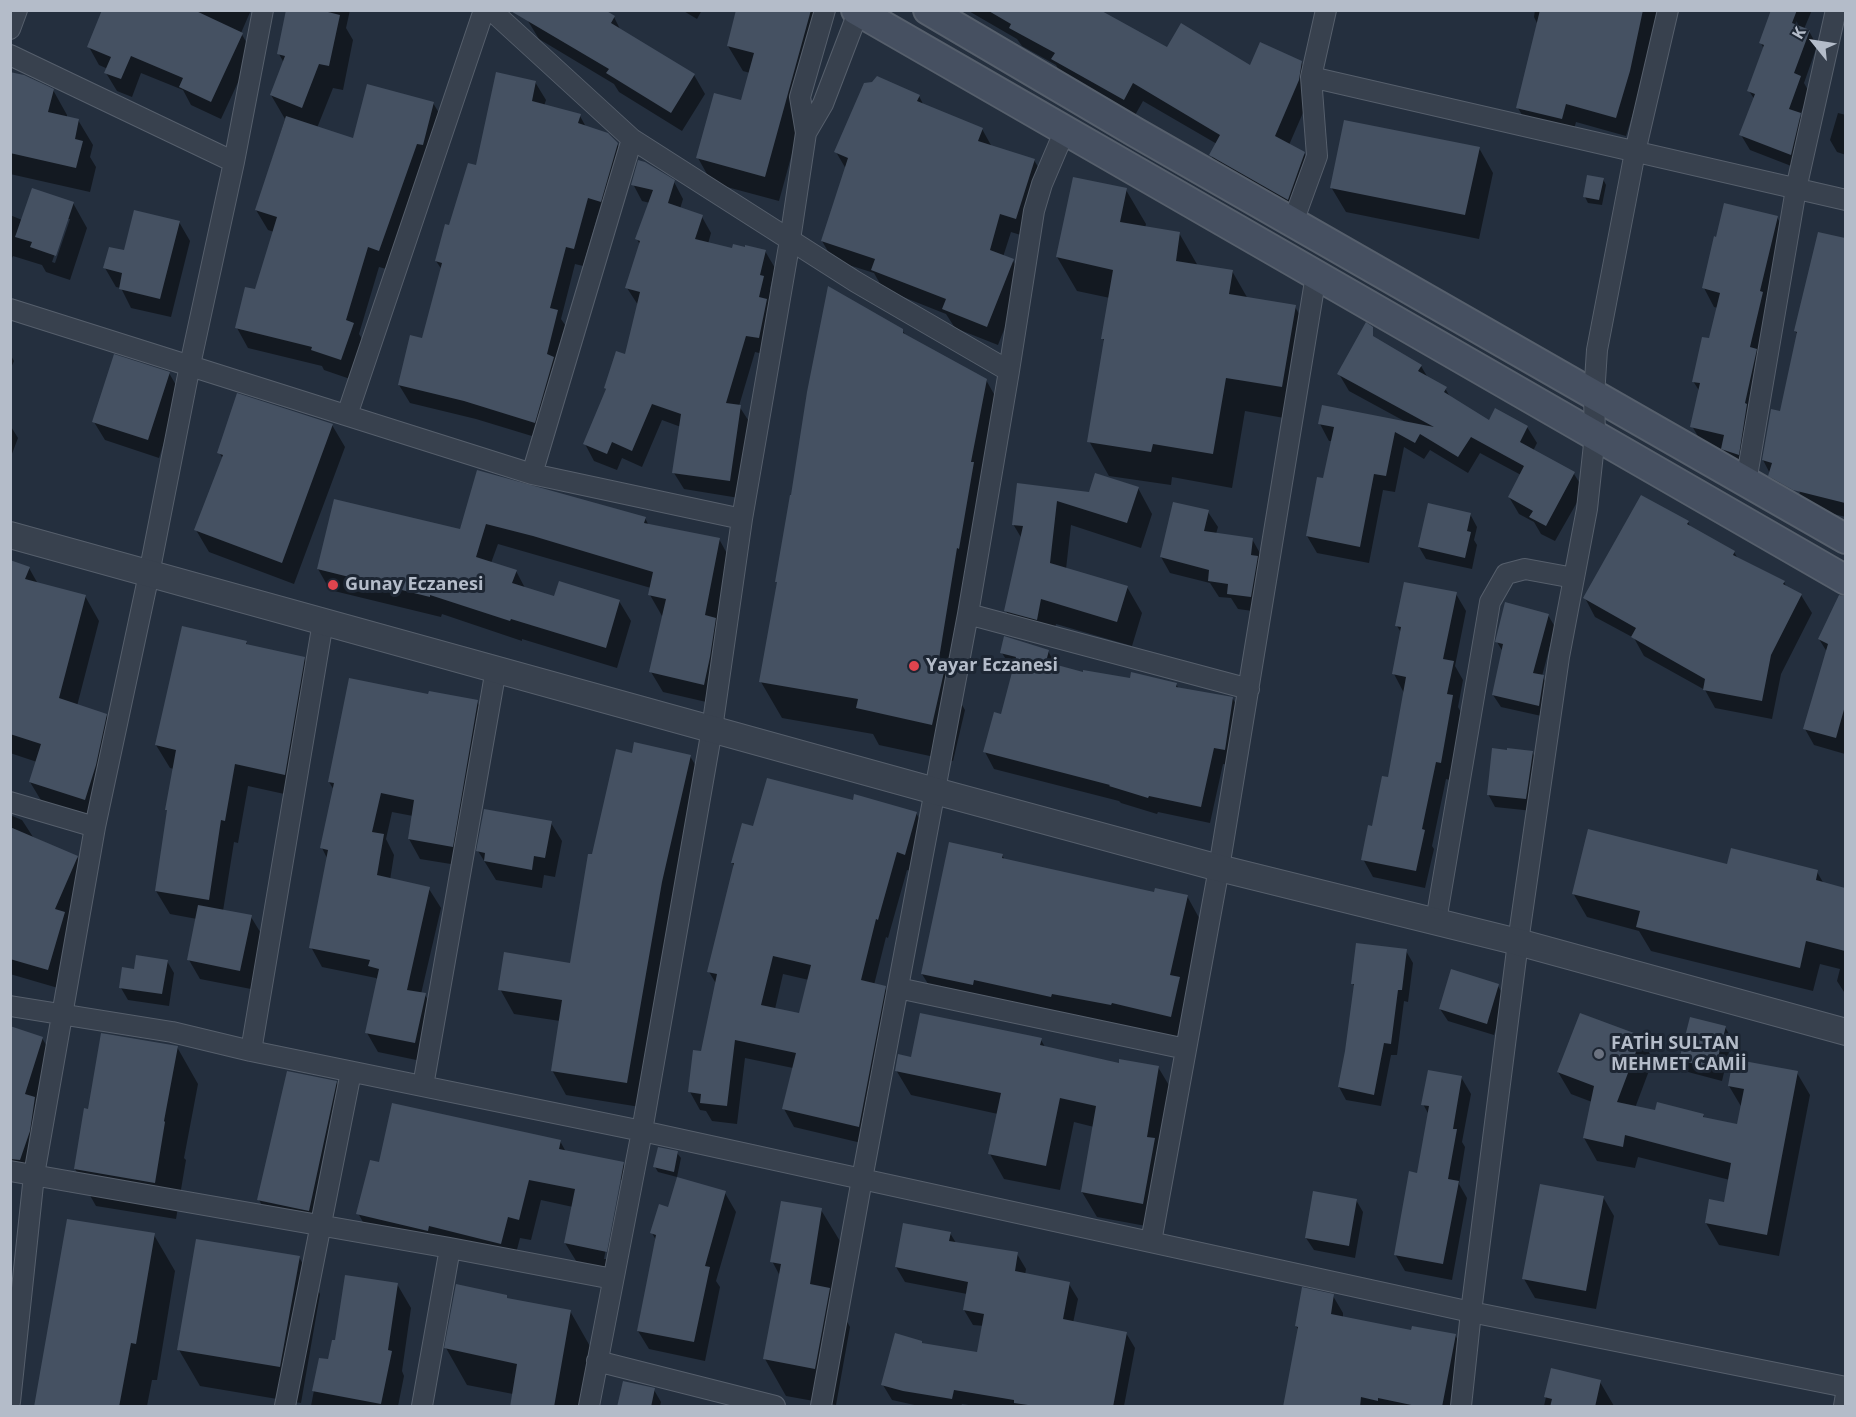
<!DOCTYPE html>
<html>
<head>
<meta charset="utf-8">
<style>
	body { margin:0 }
	#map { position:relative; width:1856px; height:1417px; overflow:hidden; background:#242f3e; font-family:"Open Sans",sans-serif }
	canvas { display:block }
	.frame { position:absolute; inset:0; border:12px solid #b4bcc9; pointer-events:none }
	.north { position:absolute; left:1784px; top:12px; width:60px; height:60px; -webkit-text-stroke:4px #1d2633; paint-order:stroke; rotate:300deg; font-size:16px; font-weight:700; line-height:24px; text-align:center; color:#b4bcc9 }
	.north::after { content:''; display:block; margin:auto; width:21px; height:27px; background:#b4bcc9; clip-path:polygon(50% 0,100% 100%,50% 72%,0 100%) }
</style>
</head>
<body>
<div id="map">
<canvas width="1856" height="1417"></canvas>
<div class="frame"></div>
<div class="north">K</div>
</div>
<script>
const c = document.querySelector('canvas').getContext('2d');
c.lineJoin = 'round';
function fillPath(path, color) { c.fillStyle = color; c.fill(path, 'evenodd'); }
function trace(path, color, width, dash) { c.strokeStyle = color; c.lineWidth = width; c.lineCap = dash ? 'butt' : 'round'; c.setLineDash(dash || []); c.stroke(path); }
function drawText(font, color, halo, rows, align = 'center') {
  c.font = font + ' "Open Sans",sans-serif'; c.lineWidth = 6; c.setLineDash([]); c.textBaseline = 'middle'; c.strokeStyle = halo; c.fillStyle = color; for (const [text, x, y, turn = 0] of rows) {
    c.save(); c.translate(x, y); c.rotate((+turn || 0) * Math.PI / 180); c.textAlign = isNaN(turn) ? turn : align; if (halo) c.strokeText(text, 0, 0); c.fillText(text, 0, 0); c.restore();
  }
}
const shadow = new Path2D(`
	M104,10H251L241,33L252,52L221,119L191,105L183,90L141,73L132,97L117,91L106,73L108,69L99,65L89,47Z
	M288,10H350L346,28L353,40L343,90L333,88L317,128L354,140L433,103L445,123L390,270L379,267L359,334L365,344L353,380L324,370L322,366L248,348L237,328L256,291L274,232L268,230L256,210L285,119L271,95L284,63L279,54Z
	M682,10H702L697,19Z
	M738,10H812L825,33L779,201L712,183L698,158L742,102L750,73L743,71L728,46Z
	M967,10H1080L1167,49L1251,67L1301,62L1312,80L1309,99L1289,145L1304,153L1314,172L1298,217L1221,174L1211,155L1217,144L1143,101L1134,117L1063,78L1056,65L1022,46L1017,39Z
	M1535,10H1657L1640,90L1626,136L1576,122L1572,137L1529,127L1518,108L1538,25L1534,17Z
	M1773,10H1812L1804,29L1809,31L1817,46L1804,83L1809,92L1800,116L1808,129L1799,169L1750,150L1741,135L1755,100L1749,91L1764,49L1761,43Z
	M614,17L621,31L694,75L705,94L682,131L619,92L614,84L539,39L528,21Z
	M10,73L53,90L67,115V118L78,120L93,145L90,157L96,167L90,192L10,174Z
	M535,82L546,100L544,106L580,116L586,127L617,144L628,162L610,219L598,215L583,266L575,264L561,319L568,329L545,440L476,419L410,403L399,385L424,340L442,270L436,261L450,227L477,167Z
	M919,96L924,106L982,129L992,147L1034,160L1045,179L1027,237L1011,232L1003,257L1013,261L1024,279L998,345L955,328L946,314L883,289L874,273L833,260L822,241L846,169L836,152Z
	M1838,113L1846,115V155L1837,152L1830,140Z
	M1479,148L1493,173L1479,239L1346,212L1331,187Z
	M1603,179L1606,185L1602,205L1588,203L1585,197Z
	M674,182L683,199L680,209L702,217L711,233L708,244L733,250L765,251L775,268L770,289L773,294L768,355L755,352L739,406L750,423L739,498L684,489L674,473L681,427L662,420L642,467L622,458L617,470L594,461L585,444L607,391L605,388L626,356L638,305L627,288L640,245L637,239L650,203L642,201L633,184Z
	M1126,190L1146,224L1145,228L1179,233L1198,266L1232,271L1248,299L1295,307L1315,341L1301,421L1245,411L1232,488L1172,477L1171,485L1109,476L1089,441L1105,343L1103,339L1110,298L1077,291L1057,257Z
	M73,203L87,228L70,280L46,272L42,265L13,256L10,262V215L22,220ZM67,219H70L55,263L52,262Z
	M1777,217L1787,236L1749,472L1734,467L1724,450L1703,445L1692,426L1700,392L1693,381L1710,340L1718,308L1714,307L1704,288Z
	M179,222L190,241L171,317L131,308L121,288L116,287L105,268L125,252Z
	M1819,234L1846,240V517L1804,507L1780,493L1763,460L1781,413L1798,335L1795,331ZM1781,481L1800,492L1799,495L1781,484Z
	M902,330L906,336L986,380L1007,417L959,700L965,710L953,761L879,745L873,734L782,718L761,682Z
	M10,354L14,361L10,370Z
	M1421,366L1428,378L1445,388L1451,399L1489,422L1527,427L1537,443L1533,451L1574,474L1584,490L1555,541L1541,534L1534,522L1519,514L1509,497L1521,475L1480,453L1468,473L1430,450L1424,459L1404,447L1395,492L1383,490L1369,563L1317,553L1307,536L1325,480L1332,441H1329L1320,424L1406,422L1349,391L1339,374Z
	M169,373L180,392L159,458L105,440L94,422Z
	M10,425L18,438L10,459Z
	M332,425L345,447L294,584L209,552L196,530L223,459L219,452Z
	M478,472L645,518L649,526L719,539L730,559L715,704L663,692L651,672L664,616H662L650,595L651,588L498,544L491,563L516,571L525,588L555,598L619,601L631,621L617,668L522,639V641L442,614L441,617L330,590L318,569L461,531Z
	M1018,485L1090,493L1138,488L1152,514L1141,548L1071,525L1066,569L1127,587L1142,613L1132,646L1056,624L1051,645L1020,636L1006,611L1022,539L1013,524Z
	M1208,512L1218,527L1216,534L1252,539L1261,555L1260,612L1238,609L1231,598L1219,597L1210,583L1170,573L1161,557Z
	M1470,514L1477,527L1474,540L1477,545L1472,569L1426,559L1419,547Z
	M1688,522L1691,528L1734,552L1738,559L1784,582L1787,588L1801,595L1812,613L1781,674L1772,719L1715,708L1705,690L1644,656L1634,638L1595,617L1585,598Z
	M10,562L29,568L38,584L85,596L99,621L77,706L106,715L120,740L98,824L45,807L30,782L37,762L10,753Z
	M1456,594L1466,611L1455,666L1463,680L1458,707L1462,714L1450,780L1446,779L1432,846L1434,849L1425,888L1373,877L1363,859L1389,779L1404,693L1394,674L1402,634L1397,626Z
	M1836,604L1846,609L1845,754L1814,745L1805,729L1827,652L1819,639Z
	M1548,615L1555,627L1542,676L1550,689L1546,717L1501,707L1493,695L1503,652L1497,642Z
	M246,642L248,646L304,658L317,682L298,797L248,786L238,843L234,842L223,911L251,917L262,935L251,989L200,979L189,960L197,919L170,914L156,891L174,769L170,768L156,745Z
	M1048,651L1057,667L1084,674L1176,684L1179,689L1233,699L1242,715L1234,766L1223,764L1210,823L1158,812L1157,814L1121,803L1119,801L994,769L985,752L1002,716L1014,670L1012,669L1002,653Z
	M429,696L477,702L489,721L463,866L420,859L409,839L413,816L392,812L386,839L394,855L390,880L429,889L441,908L421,994L425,995L436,1014L426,1062L378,1052L367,1033L378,980L376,978L322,967L311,947L327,858L322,848L334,790L329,782Z
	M1532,752L1539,764L1533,811L1495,807L1488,794Z
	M633,755L690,756L704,780L640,1107L566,1095L552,1070L560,1021L514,1014L500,989L571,964L593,856Z
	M854,802L916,813L927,832L915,872L907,870L888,938L886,937L874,985L885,988L896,1006L870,1145L794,1127L784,1109L793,1068L745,1058L737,1124L712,1121L706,1111L700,1110L690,1092L703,1053L717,985L709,972L734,867L732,862L754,828ZM783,974L809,980L800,1015L775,1009Z
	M10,815L22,820L33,837L77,857L87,875L68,919L75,931L58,988L10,974Z
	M551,823L562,841L555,877L544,875L542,888L496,880L478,851Z
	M1002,855L1005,860L1155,894L1187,896L1203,925L1187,1045L939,1002L922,974Z
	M1728,866L1817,872L1824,884L1838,928L1846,930V995L1837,981L1840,969L1820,964L1813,991L1651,951L1639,931L1587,917L1573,893Z
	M1406,951L1413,963L1408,1002L1404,1001L1397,1055H1391L1381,1106L1346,1100L1339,1087L1346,1052L1355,988L1353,984Z
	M167,961L174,973L169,1006L128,1000L121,988L136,971Z
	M1498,986L1505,998L1494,1035L1448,1021L1440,1009Z
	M10,1027L42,1038L52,1055L32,1169L10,1162Z
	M1725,1027L1732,1039L1722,1081L1688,1072L1681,1060Z
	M1641,1037L1653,1060L1635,1108L1656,1112L1703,1115L1705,1119L1739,1126L1742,1108L1729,1086L1797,1073L1810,1095L1779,1256L1719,1245L1706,1223L1725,1203L1730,1180L1638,1157L1635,1168L1597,1161L1584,1138L1592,1102L1571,1094L1558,1072Z
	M1041,1040L1045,1047L1120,1064L1158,1067L1173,1092L1157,1228L1097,1217L1082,1192L1094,1127L1074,1122L1060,1190L1004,1179L990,1154L998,1114L911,1095L896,1070L912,1059Z
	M177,1047L198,1084L184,1158L186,1160L176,1219L96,1206L75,1169L89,1111Z
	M1461,1077L1471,1094L1462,1142L1465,1147L1459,1184L1467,1198L1452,1280L1405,1271L1395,1254L1418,1175L1429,1115L1423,1104Z
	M336,1082L351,1107L323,1236L273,1225L259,1200Z
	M560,1141L566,1152L623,1163L635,1185L618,1272L578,1264L565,1243L573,1207L541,1200L531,1240L520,1238L513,1265L370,1235L358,1213L380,1164ZM619,1180H622L607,1259H604Z
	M677,1153L681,1158L677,1177L658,1172L655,1167Z
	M725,1193L736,1212L716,1281L720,1287L705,1361L649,1349L638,1331L656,1240L652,1233L669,1209Z
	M1603,1197L1614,1216L1596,1309L1535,1298L1524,1279Z
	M1356,1200L1363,1212L1355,1258L1314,1250L1306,1238Z
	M821,1210L843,1246L834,1298L850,1327L836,1405L786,1396L765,1359L780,1276L772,1261Z
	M950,1233L956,1243L1017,1254L1026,1269L1025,1275L1069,1284L1078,1299L1073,1323L1126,1333L1135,1348L1124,1406H975L962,1404L961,1406H919L892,1400L883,1385L923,1345L979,1354L984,1326L973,1325L964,1310L967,1294L905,1282L896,1267Z
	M154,1235L175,1271L157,1380H152L147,1406H35Z
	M299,1257L320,1294L301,1403L200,1386L179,1350Z
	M10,1277L17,1288L10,1307Z
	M397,1284L411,1308L402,1371L404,1376L398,1406H311L320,1359L329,1361L336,1342Z
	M1333,1296L1343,1313V1318L1412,1332L1455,1335L1466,1353L1455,1406H1284L1299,1331L1296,1326Z
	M508,1300L570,1311L591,1348L581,1406H511L513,1394L467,1385L446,1348Z
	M1552,1370L1600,1382L1614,1406H1544Z
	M654,1390L661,1402L660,1406H618Z`);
const building = new Path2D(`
	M102,10H194L243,33L211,102L179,87L183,78L131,56L121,79L104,73L111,57L87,47Z
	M286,10H320L340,15L329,66L319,64L302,108L270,95L285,56L277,54Z
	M509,10H605L615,16L611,23L695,74L671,113L606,73L609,69Z
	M736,10H811L765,177L696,158L714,93L741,100L754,53L727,46Z
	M987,10H1100L1167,47L1181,23L1250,65L1260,42L1302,61L1299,80L1275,136L1305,152L1288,200L1209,155L1220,135L1133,83L1124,100L1051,59L1055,53L1009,28L1011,24Z
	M1540,10H1643L1630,71L1616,118L1566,104L1562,119L1516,108Z
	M1771,10H1797L1792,23L1810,30L1794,73L1801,76L1789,109L1801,113L1791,155L1739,135L1755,94L1747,91L1764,45L1759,43Z
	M10,72L24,75L54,89L48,112L79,119L75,139L83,141L76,168L10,153Z
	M496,72L536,81L532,101L581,114L578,123L608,133L618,143L601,202L588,198L574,249L566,247L550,308L558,310L547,354L554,357L535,423L464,401L398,385L410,335L422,338L442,263L435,261L445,224L449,225L468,163L476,165Z
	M877,76L920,95L917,101L983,128L978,141L1035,159L1016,219L1000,214L990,250L1014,259L987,327L942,309L946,299L871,270L875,259L821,241L848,158L834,152L864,83L872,82Z
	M367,84L434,102L423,145L417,144L379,251L368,247L346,320L354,323L341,360L311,350L312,347L235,328L245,287L255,289L277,217L255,210L286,116L353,138Z
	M1344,120L1480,147L1465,215L1330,188Z
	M638,160L645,162L675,180L668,203L703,215L695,239L732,248L733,244L745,247V245L766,250L760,275L764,276L759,297L767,299L759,338L746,336L726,403L741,405L730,481L672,473L681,414L652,404L632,451L612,442L607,454L583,444L606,389L604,388L616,351L625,354L640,292L625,288L640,241L635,239L653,190L631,185Z
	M1587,175L1604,178L1599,200L1583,197Z
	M1073,177L1127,188L1120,222L1180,232L1176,261L1233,270L1229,294L1296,305L1282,387L1226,378L1213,454L1153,444L1151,452L1087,442L1104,339H1101L1113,270L1056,257Z
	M32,188L74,202L56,256L30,247L32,242L15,237Z
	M1724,203L1778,216L1760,291L1763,292L1750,347L1757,349L1745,403L1747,404L1739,455L1721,449L1724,435L1690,427L1700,383L1692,382L1702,337L1709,338L1720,293L1702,288L1714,236L1716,237Z
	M134,210L180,221L160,299L119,289L122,273L103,268L109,247L124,250Z
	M1818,232L1845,238V503L1793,490L1768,476L1772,463L1762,460L1771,409L1780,411L1797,332L1794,331Z
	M828,286L903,329V333L987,379L971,462H974L959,549L957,548L937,671L944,672L932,725L856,708L858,699L759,682L777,582H775L790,495H791L807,392Z
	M1366,322L1373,327V336L1422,365L1418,371L1447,387L1444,392L1489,420L1495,408L1528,426L1520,442L1575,472L1546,526L1529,517L1533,511L1508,497L1524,466L1471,437L1458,457L1420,434L1415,443L1395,432L1386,476L1374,474L1360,547L1306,536L1317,477L1323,478L1334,427L1318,424L1322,405L1434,427L1337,374Z
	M114,354L170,372L148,440L92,422Z
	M237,393L333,424L282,563L194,530L223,455L217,453Z
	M477,470L646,517L644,523L720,538L705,615L716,618L710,657L704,685L649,672L666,599L648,595L653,572L533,536L486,524L476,557L517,570L512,583L554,596L559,581L620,600L606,648L511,619L510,621L430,595V597L317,569L334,499L460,529Z
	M1095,473L1139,487L1127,523L1057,501L1050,563L1128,586L1117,622L1041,599L1037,620L1004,611L1023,526L1012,525L1017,483L1089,492Z
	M1641,495L1689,521L1687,524L1735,551L1733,555L1785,581L1783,584L1802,594L1771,655L1762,701L1703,690L1705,679L1631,637L1636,628L1583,598Z
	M1173,502L1209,510L1204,531L1253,538L1251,555L1258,556L1251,597L1227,594L1228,584L1208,581L1209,570L1160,557Z
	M1428,503L1471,513L1467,531L1471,532L1465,558L1418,547Z
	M10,560L30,567L25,579L86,595L59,698L107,714L96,765L85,800L29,782L41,744L10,734Z
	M1404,582L1457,592L1443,659L1454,661L1447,694L1453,695L1441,763L1436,762L1422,829L1425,830L1416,871L1361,860L1368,825L1372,826L1382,776L1388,777L1406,677L1392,674L1401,627L1395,626Z
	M1839,595L1845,596V706L1836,738L1803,729L1828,644L1818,639Z
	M1505,602L1549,614L1533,673L1544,675L1539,706L1492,695L1503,644L1495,642Z
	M182,626L247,641L246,644L305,657L285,775L235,764L225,821L221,820L209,900L155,891L167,810H165L176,750L155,745Z
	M1004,636L1049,650L1046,662L1083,672V670L1130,678L1131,672L1177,683L1176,687L1233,697L1225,750L1214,748L1201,807L1149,796L1148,798L1109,786L1110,785L983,752L994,712L1001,714L1016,657L1000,653Z
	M349,678L428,694L429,691L478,700L453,847L408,839L414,800L381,793L372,832L384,834L377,875L430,887L407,990L426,993L415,1043L365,1033L379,969L368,966L370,960L309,948L328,850L320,848L334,783L328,782Z
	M634,742L691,755L662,882L627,1083L551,1071L562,1000L498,990L504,952L570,963L588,854H592L616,749L632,753Z
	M1492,748L1507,750V748L1533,751L1526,799L1487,795Z
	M767,778L853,800L854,794L917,812L905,855L897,852L878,920L876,919L861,980L886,986L859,1127L782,1109L796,1053L735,1040L727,1106L700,1103L701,1094L688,1092L693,1050L701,1051L717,974L707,972L734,863H731L742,823L753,826ZM773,956L811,965L799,1013L761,1005Z
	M484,809L552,821L545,858L534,856L532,870L484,861L485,853L476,851Z
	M10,827L78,856L55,909L65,912L48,970L10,959Z
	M1588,829L1727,864L1731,848L1818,870L1816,880L1845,888V951L1806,941L1800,968L1636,927L1640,911L1572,894Z
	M949,842L1003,854L1002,858L1154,892L1155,888L1188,895L1170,975L1180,977L1171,1017L1112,1003L1111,1005L1052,994L1051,997L974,980L973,985L921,974Z
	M198,905L252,915L240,971L187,960Z
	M1356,943L1407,949L1402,990H1398L1391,1044L1384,1043L1374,1095L1338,1087L1345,1051L1354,984H1351Z
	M136,955L168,960L162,994L119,988L122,967L134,969Z
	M1451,969L1499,984L1487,1024L1439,1009Z
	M920,1013L1042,1038L1040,1045L1119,1063V1059L1159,1066L1147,1137L1155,1138L1143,1204L1081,1192L1096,1106L1060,1098L1046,1166L988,1154L1001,1093L895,1071L898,1054L911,1057Z
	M1580,1013L1642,1036L1617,1102L1655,1110L1657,1102L1704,1114L1703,1117L1737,1124L1744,1089L1728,1086L1733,1059L1798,1071L1767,1235L1705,1223L1709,1199L1724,1202L1731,1163L1625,1135L1623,1147L1583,1138L1594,1086L1557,1072Z
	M1690,1017L1726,1026L1715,1069L1679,1060Z
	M10,1026L43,1037L25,1094L35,1097L30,1131L20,1160L10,1159Z
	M101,1033L178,1046L164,1121L165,1122L155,1183L74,1169L84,1108L88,1109Z
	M1428,1070L1462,1076L1453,1129H1457L1448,1179L1459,1181L1443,1264L1394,1255L1409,1171L1417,1173L1429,1106L1421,1105Z
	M287,1071L337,1081L309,1211L257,1200Z
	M392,1103L561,1140L559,1149L624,1162L607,1252L564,1243L575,1189L529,1180L519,1220L508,1217L501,1244L429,1226L428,1231L356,1214L370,1160L379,1162Z
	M658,1147L678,1151L674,1172L653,1167Z
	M677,1177L726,1191L705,1266L710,1267L694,1342L637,1331L656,1235L650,1233L659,1204L668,1207Z
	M1540,1184L1604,1196L1586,1291L1522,1279Z
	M1313,1191L1357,1199L1349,1246L1305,1238Z
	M781,1201L822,1208L810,1284L830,1288L815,1369L763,1359L781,1264L770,1262Z
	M67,1219L155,1233L136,1344L131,1343L119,1407H34Z
	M903,1223L951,1232L949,1241L1018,1252L1015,1271L1070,1282L1063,1319L1127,1332L1113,1407H1042L1014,1403V1400L954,1390L952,1399L903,1391L881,1385L895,1333L922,1341V1343L977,1352L984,1314L963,1310L968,1282L895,1267Z
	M196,1239L300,1256L280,1367L177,1350Z
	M345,1275L398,1283L388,1350L392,1351L381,1404L312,1391L319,1358L328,1359L332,1340H335Z
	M456,1284L507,1295V1298L571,1310L554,1407H510L517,1364L444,1348Z
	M1302,1287L1334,1294L1331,1314L1411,1330L1412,1326L1456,1334L1442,1407H1421L1378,1398V1401L1361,1397L1360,1407H1283L1298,1327L1295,1326Z
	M1551,1368L1601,1380L1595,1407H1550L1552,1399L1544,1397Z
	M623,1381L655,1388L651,1407H617Z`);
const minor = new Path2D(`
	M491,10L632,139L856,282L1009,371
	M10,29L17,10
	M10,55L234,162
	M1311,77L1846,200
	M806,133L823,104L859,10
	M1293,222L1317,156L1311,77L1326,10
	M10,309L532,474L742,519
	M347,415L484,10
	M532,474L632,139
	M1746,482L1796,189L1836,10
	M968,614L1249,689
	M10,802L95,827
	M1436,921L1490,602L1506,574L1525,569L1574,578
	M898,988L1186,1049
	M10,1006L172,1032L251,1051L642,1131L1471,1312L1846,1387
	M251,1051L323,622
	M423,1086L496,669
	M10,1171L450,1248L613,1279
	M1151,1242L1219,868L1316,275
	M597,1361L775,1406
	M10,1402L34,1175L95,827L149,574L190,365L234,162L263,10
	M285,1406L351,1072
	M422,1406L450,1248
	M589,1406L642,1131L712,729L742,519L790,240L806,133L800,97L825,10
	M821,1406L862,1179L968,614L1009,371L1034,211L1042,184L1065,130
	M1461,1406L1471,1312L1518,942L1559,657L1587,509L1595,435L1594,396L1597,350L1635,152L1668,10
	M1844,1406L1846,1394`);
const tertiary = new Path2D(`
	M10,535L935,791L1219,868L1518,942L1846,1032`);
const secondary = new Path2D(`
	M856,10L1846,580
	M928,10L1135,132L1846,539`);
const markers = [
	[333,585,6,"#e0444e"],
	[914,666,6,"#e0444e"],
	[1599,1054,6,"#6b7280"]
];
const poiNames = [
	["Gunay Eczanesi",345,585],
	["Yayar Eczanesi",926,666],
	["FATİH SULTAN",1611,1044],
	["MEHMET CAMİİ",1611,1065]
];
fillPath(shadow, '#0007');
fillPath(building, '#455162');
trace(minor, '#565f6c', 22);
trace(tertiary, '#565f6c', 28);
trace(secondary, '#565f6c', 32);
trace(minor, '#38414e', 20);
trace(tertiary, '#38414e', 26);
trace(secondary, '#465061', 28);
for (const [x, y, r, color] of markers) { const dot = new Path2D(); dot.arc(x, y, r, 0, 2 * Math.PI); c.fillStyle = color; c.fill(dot); trace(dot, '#1d2633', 2); }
drawText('bold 18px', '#b4bcc9', '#1d2633', poiNames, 'left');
</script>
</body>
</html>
